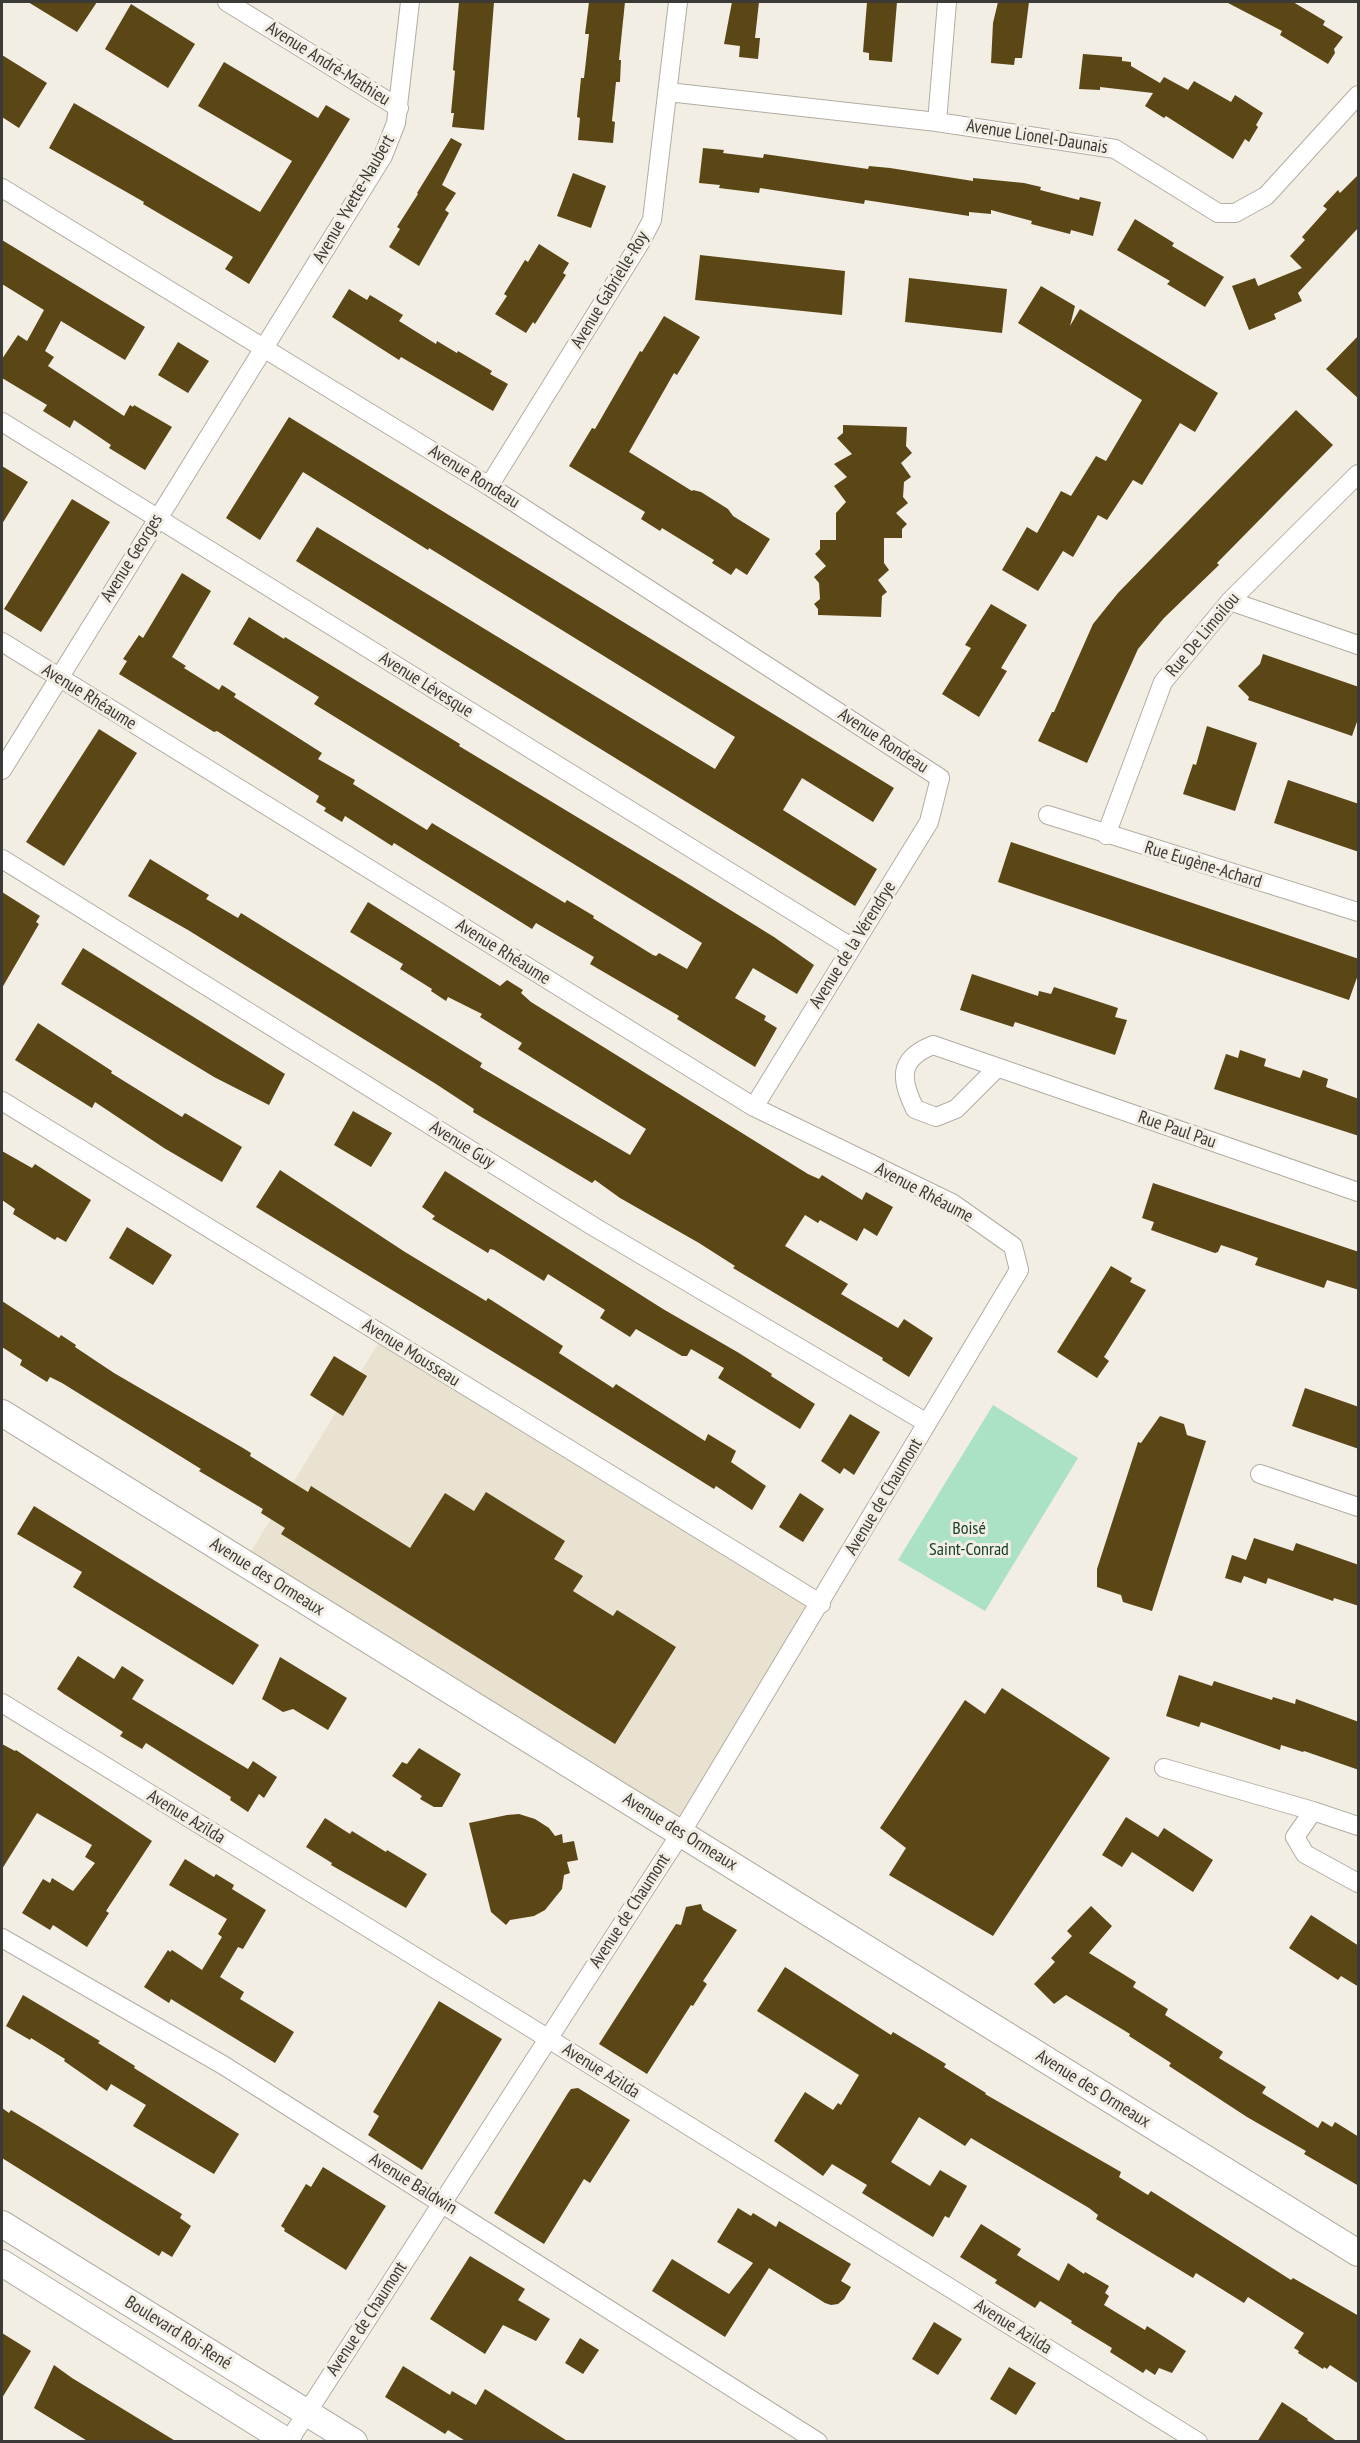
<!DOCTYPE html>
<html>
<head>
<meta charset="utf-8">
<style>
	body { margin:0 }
	#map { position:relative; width:1360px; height:2443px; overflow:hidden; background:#f3eee4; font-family:"PT Sans Narrow",sans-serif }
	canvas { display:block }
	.frame { position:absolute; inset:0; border:3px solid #3c3a36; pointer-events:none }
</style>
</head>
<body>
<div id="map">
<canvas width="1360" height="2443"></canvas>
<div class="frame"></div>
</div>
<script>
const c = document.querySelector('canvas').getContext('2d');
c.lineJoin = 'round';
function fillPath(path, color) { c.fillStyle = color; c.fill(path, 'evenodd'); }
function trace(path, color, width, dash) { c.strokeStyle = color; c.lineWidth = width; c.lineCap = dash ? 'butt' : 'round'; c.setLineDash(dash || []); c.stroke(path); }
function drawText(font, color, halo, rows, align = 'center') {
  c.font = font + ' "PT Sans Narrow",sans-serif'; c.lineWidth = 6; c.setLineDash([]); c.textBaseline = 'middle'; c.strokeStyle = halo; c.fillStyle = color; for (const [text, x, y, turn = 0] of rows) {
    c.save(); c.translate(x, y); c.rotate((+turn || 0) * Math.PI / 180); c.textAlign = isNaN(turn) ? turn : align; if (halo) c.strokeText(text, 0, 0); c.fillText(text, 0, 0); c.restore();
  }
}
const built = new Path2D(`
	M382,1337L819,1609L682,1823L245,1561Z`);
const green = new Path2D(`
	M993,1405L1078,1458L985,1611L898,1560Z`);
const building = new Path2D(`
	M28,2H97L77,32Z
	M459,2H494L484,130L452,127L454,113H451L455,71L453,70Z
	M589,2H625L619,60H621L620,82H616L612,121L615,122L613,143L578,140L580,118L577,117L581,78H584L589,34H585Z
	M732,2H759L755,38H760L758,59L739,57L740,46L724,44Z
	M867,2H897L892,62L869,60V53L863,52Z
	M998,2H1029L1022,58H1015L1014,65L991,63L993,23Z
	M1226,2H1293L1325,21L1323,25L1343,37L1334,49L1335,53L1328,64L1280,35L1282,31Z
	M131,4L195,44L168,88L105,49Z
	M1083,54L1122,57V61L1131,62V66L1160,83L1164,77L1188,90L1194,81L1231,102L1235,95L1263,113L1256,125L1258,127L1249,142L1245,139L1233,159L1166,116L1164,118L1145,106L1153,93L1100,87V90L1079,89Z
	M2,55L47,83L19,128L2,117Z
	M224,62L318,118L326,105L350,119L249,284L225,269L233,257L143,204L144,202L49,148L74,103L260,212L292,161L198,106Z
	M451,138L462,144L442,185L456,193L445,210L449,213L419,266L389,247L400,229L397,227L418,194L417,193Z
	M703,148L724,150L723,153L763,158L764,154L785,157L868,169L869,166L890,168L973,181V178L1024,183L1041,187L1040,190L1079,200L1080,197L1101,202L1093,236L1071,230L1070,234L1031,224L1032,221L991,210V214L969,212V216L865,200L864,204L760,188L759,193L719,188L720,185L699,183Z
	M573,173L606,186L591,228L557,216Z
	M1359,174V227L1298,293L1302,301L1274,314L1276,319L1249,330L1232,286L1255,278L1258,286L1302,268L1290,256L1305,240L1302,237L1327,209L1323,206L1338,190L1340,193Z
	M1135,219L1174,243L1172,246L1224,277L1205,307L1167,284L1170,281L1117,250Z
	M2,240L145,327L125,360L61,321L45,351L54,357L48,366L124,416L130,405L133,407L134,405L172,427L145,470L109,448L111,445L74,420L70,428L43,411L47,405L2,378V359L18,335L27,341L44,310L2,284Z
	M539,244L569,263L563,273L566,275L535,324L533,322L526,333L495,314L507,296L504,294L525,260L528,262Z
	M700,255L845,271L842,315L695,300Z
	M909,278L1007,289L1002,333L905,322Z
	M1041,286L1075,306L1070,326L1080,309L1218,393L1195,432L1180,423L1142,485L1133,480L1107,520L1098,515L1073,557L1063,551L1038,591L1002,570L1027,527L1037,533L1061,491L1071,496L1096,456L1106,461L1142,400L1018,323Z
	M349,289L367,300L370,295L403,315L399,321L436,344L437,341L457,353L458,351L492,371L490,374L508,384L493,411L401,357L399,360L332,317Z
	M664,316L700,337L677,375L674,373L629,452L692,491L693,490L701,492L728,509L733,516L770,539L747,575L736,568L731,575L712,563L714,560L662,528L660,531L641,519L645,512L569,466L592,428L595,429L640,351L642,352Z
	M1359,335V399L1326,369Z
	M178,342L209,361L188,393L158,375Z
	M1296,410L1333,445L1217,563L1219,565L1164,618L1138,649L1087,763L1038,741L1052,712H1054L1093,624L1118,593Z
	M289,417L894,788L873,822L802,778L783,810L877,869L855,906L296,561L317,527L715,769L735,737L429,548L428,550L303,472L260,540L226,518Z
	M843,425L907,427L906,446L912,453L901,463L911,477L904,482L903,497L908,503L896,513L907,524L902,529V538H884V563L889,570L878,580L887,592L882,596L881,617L818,615V609L814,604L820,599L819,583L814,577L826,566L815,554L820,549V540H836V513L846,502L834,486L847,477L834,464L852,454L837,438L843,433Z
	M2,466L28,482L2,524Z
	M72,499L110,522L41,632L4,609Z
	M182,573L211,591L172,657L186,666L184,668L219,690L222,685L236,694L234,697L322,753L318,759L355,780L353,784L427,830L432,823L565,903L567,900L594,916L593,918L653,955L656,956L659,953L687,969L702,943L314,704L319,697L233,644L249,617L284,639L285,637L460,744L459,746L685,882L774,937L814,965L797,994L753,968L735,998L766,1016L764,1020L777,1028L755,1067L677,1019L679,1016L590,964L594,957L536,923L532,929L394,843L392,846L345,816L342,822L324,811L326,808L316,802L319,796L217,731L214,732L119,674L127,661L123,659L139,635L143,638Z
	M991,604L1027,625L1001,668L1007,671L979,717L942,694L971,648L965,645Z
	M1263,654L1359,687V716L1352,736L1248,700L1249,697L1238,686L1260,664Z
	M1207,726L1257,743L1235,811L1183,794L1193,764L1196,765Z
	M99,729L137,753L64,866L26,842Z
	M1288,780L1359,804V852L1274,823Z
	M1011,842L1359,959V972L1349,1000L998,882Z
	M150,859L209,895L206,899L238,918L241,913L482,1063L480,1067L630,1155L646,1129L518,1049L522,1043L480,1017L482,1014L448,997L446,1001L431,991L432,989L400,969L403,964L350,932L368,902L500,986L507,980L523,990L521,993L531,1002L808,1174L819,1179L822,1175L862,1200L866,1192L893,1207L877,1236L864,1228L857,1241L820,1220L818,1223L805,1215L785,1246L848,1284L841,1294L898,1328L904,1319L933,1338L909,1377L882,1360L883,1358L733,1268L735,1266L699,1243L620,1198L595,1180L592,1183L473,1112L474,1109L436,1084L188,930L128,896Z
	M2,892L40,916L36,922L39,924L2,988Z
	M83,948L285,1074L269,1105L214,1077L61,984Z
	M972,974L1038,996L1039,991L1051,994L1054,987L1118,1008L1115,1017L1127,1020L1115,1055L1015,1022L1013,1027L960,1010Z
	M38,1023L112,1071L111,1073L182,1117L185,1113L242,1147L222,1182L164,1148L95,1102L92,1108L15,1060Z
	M1240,1050L1266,1059L1264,1066L1300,1078L1303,1070L1328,1079L1326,1087L1359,1099V1136L1214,1089L1226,1054L1238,1058Z
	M353,1111L392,1133L371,1167L334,1145Z
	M2,1151L32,1168L35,1164L91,1200L66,1242L57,1237L55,1240L13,1214L15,1209L2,1200Z
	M280,1170L405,1252L486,1301L488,1298L563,1346L559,1353L613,1388L616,1384L705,1441L708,1434L736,1451L731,1462L766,1486L752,1510L716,1486L714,1489L698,1479L541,1381L256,1207Z
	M445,1171L663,1309L739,1353L772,1374L771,1376L815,1404L800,1429L718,1378L724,1368L691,1349L687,1356H682L636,1329L630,1337L600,1318L605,1310L548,1274L544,1281L494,1250L490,1249L488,1253L432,1219L435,1216L422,1207Z
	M1153,1183L1359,1252V1290L1327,1280L1324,1288L1255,1265L1258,1258L1239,1251L1221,1245L1218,1252L1215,1253L1151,1230L1154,1222L1142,1218Z
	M127,1227L172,1255L153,1285L109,1258Z
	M1111,1266L1132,1278L1130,1282L1146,1290L1104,1357L1109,1361L1097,1378L1057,1352Z
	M2,1301L59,1338L61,1335L76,1345L75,1347L114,1373L243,1448L251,1453L250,1456L308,1492L311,1486L410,1548L445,1493L474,1511L486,1492L565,1541L554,1559L583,1576L573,1591L613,1616L617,1610L676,1647L615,1744L281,1534L285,1528L261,1513L263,1509L199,1471L201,1469L62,1383L50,1377L47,1382L20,1365L22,1360L2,1347Z
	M334,1356L367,1376L343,1416L310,1395Z
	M1305,1388L1359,1407V1449L1292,1426Z
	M850,1414L880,1432L854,1475L844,1468L840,1474L821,1461Z
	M1160,1416L1184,1424L1187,1435L1206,1441L1152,1611L1123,1602L1121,1595L1097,1587V1569L1138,1442L1141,1443Z
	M800,1493L824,1509L803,1542L779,1527Z
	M34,1506L259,1645L233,1685L73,1587L82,1572L17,1534Z
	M1254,1538L1293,1551L1296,1543L1359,1565V1606L1334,1598L1333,1601L1268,1578L1266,1584L1244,1576L1241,1583L1225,1578L1232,1555L1246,1560Z
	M78,1656L114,1679L122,1666L144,1680L132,1699L248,1769L253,1761L277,1777L264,1798L259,1794L248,1812L230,1800L231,1797L146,1743L142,1749L120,1736L123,1732L64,1694L57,1689Z
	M280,1657L347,1698L328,1730L293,1709L283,1712L262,1699Z
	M1179,1675L1212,1686L1214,1681L1272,1700L1273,1697L1295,1704L1296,1699L1359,1722V1770L1304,1751L1303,1752L1281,1745L1280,1750L1201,1722L1199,1727L1166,1716Z
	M1002,1688L1110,1758L993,1936L889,1875L906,1848L880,1828L965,1700L985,1714Z
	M2,1744L15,1751L16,1750L152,1841L106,1911L109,1913L87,1947L53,1925L50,1930L22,1913L43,1879L50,1883L52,1878L73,1891L95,1863L85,1857L92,1845L37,1813L2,1869Z
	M419,1748L461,1774L442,1807H434L420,1799L422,1796L392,1776L402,1762L407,1764Z
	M519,1814L535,1819L549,1828L555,1836L562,1834L563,1843L574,1841L578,1860L567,1862L570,1873L564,1875L562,1889L545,1910L534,1916L510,1920L506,1925L491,1912L469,1823L507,1815Z
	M1126,1817L1158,1837L1164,1828L1213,1860L1193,1892L1132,1852L1122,1867L1102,1855Z
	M325,1818L350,1834L352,1831L386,1852L387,1850L427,1874L406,1908L331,1865L332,1863L306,1847Z
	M185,1859L214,1877L216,1874L234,1885L232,1889L266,1910L243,1949L238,1947L220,1977L244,1992L240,1999L294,2032L275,2063L171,1999L169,2003L144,1987L168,1950L170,1952L172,1950L202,1970L222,1937L218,1934L227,1919L169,1885Z
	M701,1904L703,1910L737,1930L703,1981L707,1984L693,2006L691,2005L647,2074L599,2044L676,1924L681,1925L686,1907Z
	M1091,1906L1112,1926L1089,1953L1136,1982L1133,1987L1168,2009L1165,2015L1223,2052L1219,2058L1266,2087L1262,2093L1318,2128L1322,2121L1332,2127L1335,2122L1359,2137V2186L1304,2154L1306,2151L1247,2117L1169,2066L1171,2063L1129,2036L1130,2034L1066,1995L1054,2004L1034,1984L1055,1962L1051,1958L1072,1936L1067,1931Z
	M1311,1915L1359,1946V1987L1341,1976L1338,1980L1289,1948Z
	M785,1967L891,2035L893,2032L946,2064L944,2067L986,2093L985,2094L1121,2172L1119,2177L1148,2195L1151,2191L1291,2280L1293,2278L1359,2316V2384L1330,2365L1327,2369L1324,2367L1323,2369L1298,2353L1299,2351L1294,2348L1304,2333L1248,2297L1244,2303L1196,2273L1193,2278L1096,2219L1098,2215L1089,2208L971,2138L965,2146L919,2117L891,2162L930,2186L940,2170L967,2186L949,2218L945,2216L933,2237L862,2193L867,2185L832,2164L823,2176L774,2141L805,2092L833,2110L838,2103L841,2105L859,2075L757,2011Z
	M23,1995L100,2041L98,2043L135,2066L134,2068L239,2134L214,2174L133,2126L146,2105L111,2084L107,2091L64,2061L65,2059L31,2038L30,2040L6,2026Z
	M439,2001L502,2039L422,2170L368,2135L379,2116L373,2112Z
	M578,2088L630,2120L590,2183L584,2179L544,2244L494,2213L568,2093L571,2089Z
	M2,2108L9,2113L11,2110L38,2126L182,2214L180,2218L191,2226L172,2257L162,2251L159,2256L2,2158Z
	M323,2167L386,2206L346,2270L284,2231L285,2229L281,2226L306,2184L311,2187Z
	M738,2208L751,2216L753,2213L776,2227L779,2221L851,2264L841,2281L851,2287L844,2299L838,2304L831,2305L825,2303L769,2268L725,2337L652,2291L672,2259L729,2294L753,2263L717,2242Z
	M981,2224L1021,2249L1017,2255L1059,2281L1068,2263L1084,2274L1085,2272L1109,2286L1105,2293L1109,2296L1104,2305L1145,2330L1147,2326L1186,2351L1172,2373L1159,2368L1155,2375L1146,2369L1143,2373L1110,2352L1112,2348L1071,2323L1072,2321L1040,2301L1035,2308L995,2283L997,2280L960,2257Z
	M470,2256L525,2289L518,2300L550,2319L536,2341L503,2325L485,2354L430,2319Z
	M934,2322L962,2339L938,2375L912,2359Z
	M2,2333L31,2351L2,2398Z
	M580,2338L599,2350L583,2374L565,2363Z
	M54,2365L72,2378L177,2442H89L34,2408Z
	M403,2366L450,2395L452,2391L476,2405L485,2389L569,2442H467L448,2430L445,2434L385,2397Z
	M1009,2367L1036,2383L1016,2415L990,2399Z
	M1282,2402L1308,2419L1307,2420L1338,2442H1257Z`);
const street = new Path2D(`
	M227,2L399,108
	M668,92L937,122L1115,149L1218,213H1235L1266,196L1358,95
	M937,122L947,2
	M2,188L489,486L940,778L929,822L754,1107
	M2,422L851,947
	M489,486L640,243L652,220L678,2
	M1230,601L1358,645
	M2,642L754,1107L952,1203L1013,1246L1019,1270L681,1833L288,2442
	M2,770L383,156L396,123L410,2
	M1048,815L1358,912
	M1106,835L1163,682L1230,601L1358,474
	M2,859L596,1228L927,1423
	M996,1069L956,1109L936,1117L915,1109C900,1079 898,1059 933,1045L1358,1192
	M2,1101L821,1604
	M1260,1474L1358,1507
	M2,1703L515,2018L1198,2442
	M1164,1768L1313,1811L1358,1826
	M1313,1811L1295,1837L1305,1854L1358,1883
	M2,1938L223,2065L818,2442`);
const secondary = new Path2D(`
	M2,1413L1358,2253
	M2,2224L354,2442
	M2,2263L288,2442`);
const streetNames = [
	["Avenue André-Mathieu",328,64,32],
	["Avenue Lionel-Daunais",1037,137,9],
	["Avenue Yvette-Naubert",354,199,-60],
	["Avenue Gabrielle-Roy",610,290,-59],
	["Avenue Rondeau",474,477,32],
	["Avenue Georges",132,558,-58],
	["Rue De Limoilou",1203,635,-50],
	["Avenue Lévesque",426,685,32],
	["Avenue Rhéaume",89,697,32],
	["Avenue Rondeau",883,741,33],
	["Rue Eugène-Achard",1203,865,17],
	["Avenue de la Vérendrye",853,945,-58],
	["Avenue Rhéaume",503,952,32],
	["Rue Paul Pau",1177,1130,19],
	["Avenue Guy",462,1145,32],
	["Avenue Rhéaume",924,1193,28],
	["Avenue Mousseau",411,1353,32],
	["Avenue de Chaumont",884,1497,-59],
	["Avenue des Ormeaux",267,1577,32],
	["Avenue Azilda",186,1817,31],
	["Avenue des Ormeaux",680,1832,32],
	["Avenue de Chaumont",630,1911,-57],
	["Avenue Azilda",601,2071,32],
	["Avenue des Ormeaux",1093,2089,32],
	["Avenue Baldwin",413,2184,32],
	["Avenue de Chaumont",367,2319,-57],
	["Avenue Azilda",1013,2327,32],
	["Boulevard Roi-René",178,2333,32]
];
const parkNames = [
	["Boisé",969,1529],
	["Saint-Conrad",969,1550]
];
fillPath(built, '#eae2d1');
fillPath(green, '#abe1c4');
fillPath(building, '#5b4716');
trace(street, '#b1ada3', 20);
trace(secondary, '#b1ada3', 28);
trace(street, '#fff', 18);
trace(secondary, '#fff', 26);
drawText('18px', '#3c3a36', '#f3eee4', streetNames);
drawText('18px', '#17432f', '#f3eee4', parkNames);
</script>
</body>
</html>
